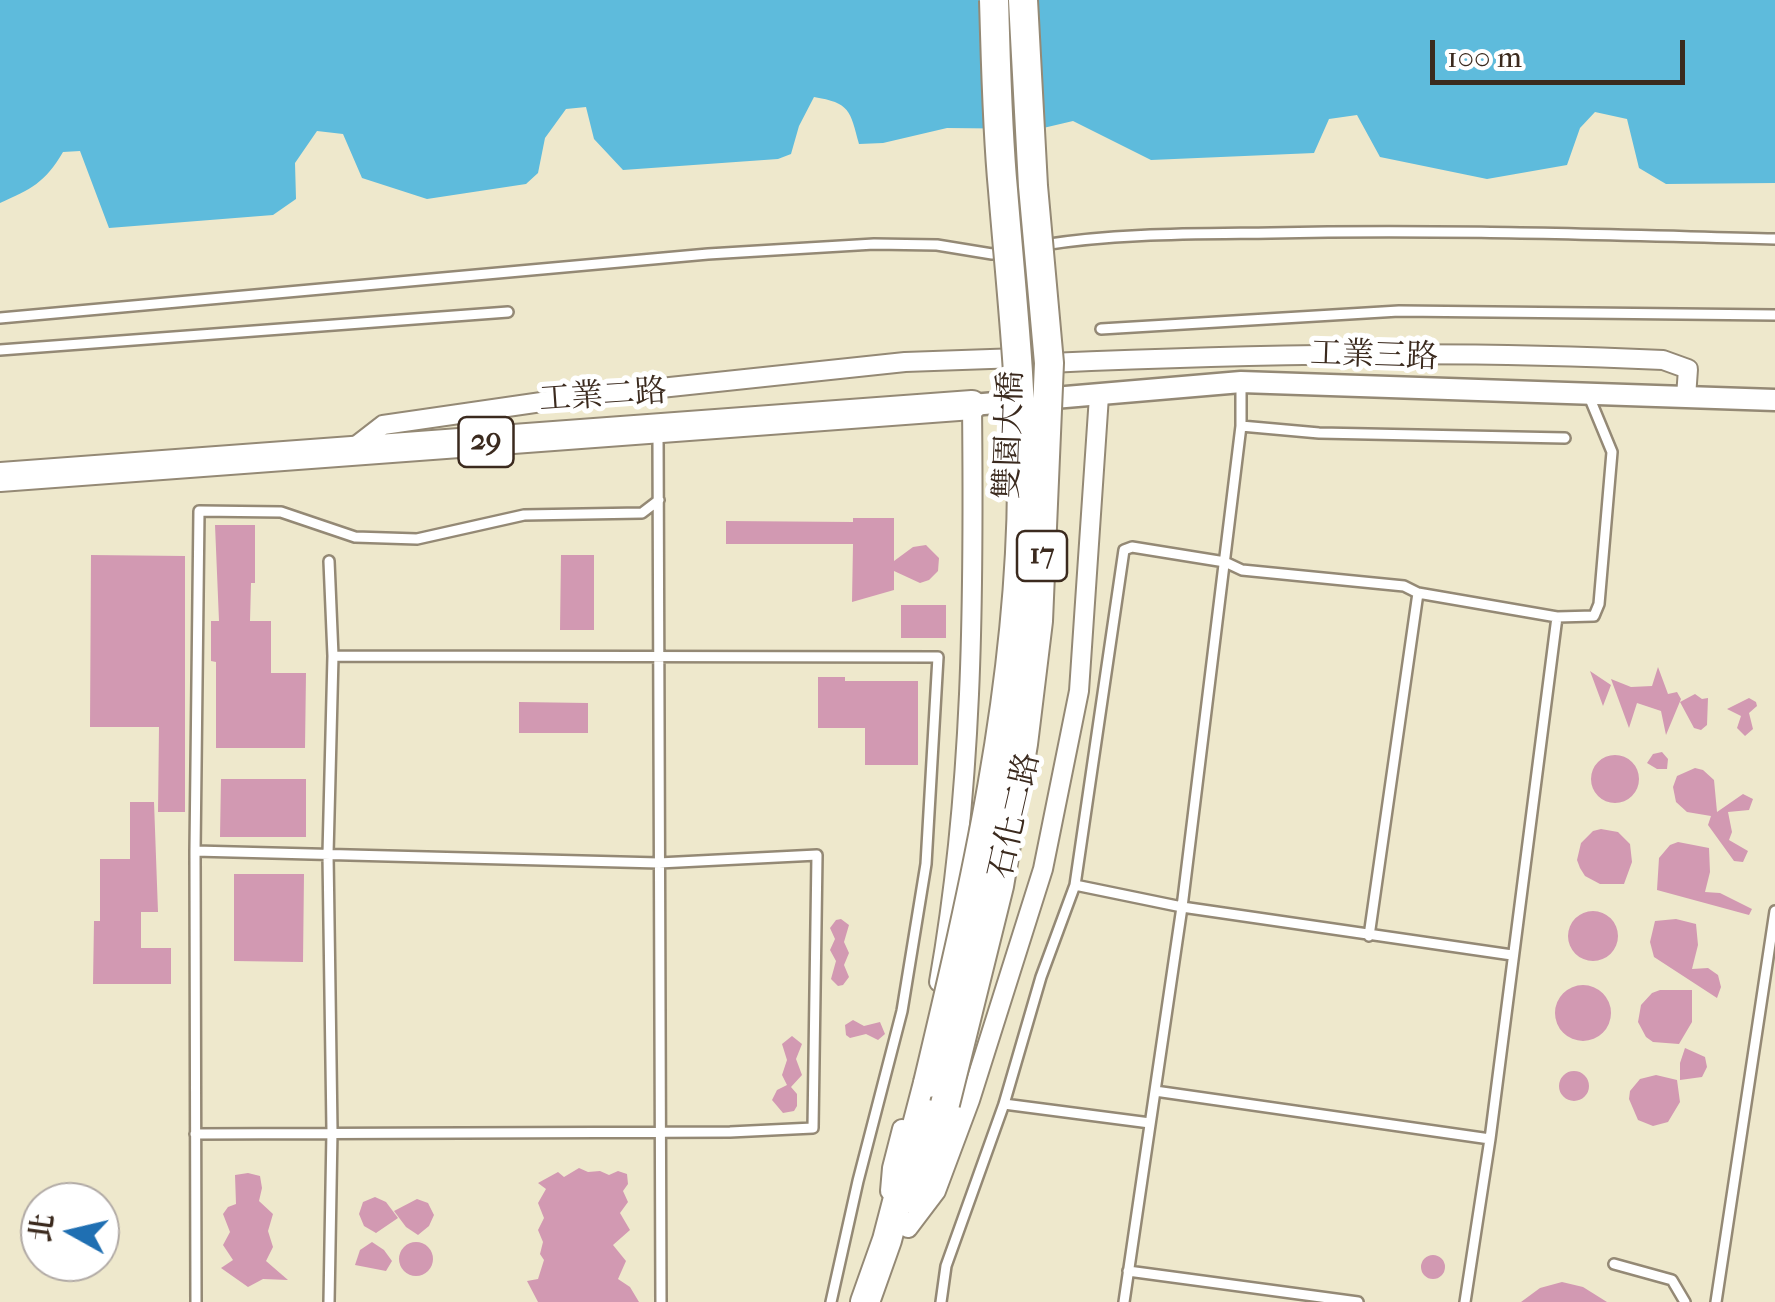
<!DOCTYPE html>
<html>
<head>
<meta charset="utf-8">
<style>
	body { margin:0 }
	#map { position:relative; width:1775px; height:1302px; overflow:hidden; background:#eee8cc; font-family:"IM FELL French Canon","Noto Serif TC",serif }
	canvas { display:block }
	.north { position:absolute; left:20px; top:1182px; width:100px; height:100px; box-sizing:border-box; background:#fff; border:2px solid #b1aaa5; border-radius:50%; rotate:278deg; font-size:28px; font-weight:700; line-height:40px; text-align:center; color:#3b2a1e }
	.north::after { content:''; display:block; margin:auto; width:35px; height:45px; background:#1f6fb2; clip-path:polygon(50% 0,100% 100%,50% 72%,0 100%) }
	.scale { position:absolute; left:1430px; top:40px; width:255px; height:45px; box-sizing:border-box; border:5px solid #3b2a1e; border-top:0; padding-left:12px; font-size:30px; line-height:35px; white-space:nowrap; color:#3b2a1e; -webkit-text-stroke:8px #fff; paint-order:stroke }
</style>
</head>
<body>
<div id="map">
<canvas width="1775" height="1302"></canvas>
<div class="north">北</div>
<div class="scale">100 m</div>
</div>
<script>
const c = document.querySelector('canvas').getContext('2d');
c.lineJoin = 'round';
function fillPath(path, color) { c.fillStyle = color; c.fill(path, 'evenodd'); }
function trace(path, color, width, dash) { c.strokeStyle = color; c.lineWidth = width; c.lineCap = dash ? 'butt' : 'round'; c.setLineDash(dash || []); c.stroke(path); }
function drawText(font, color, halo, rows, align = 'center') {
  c.font = font + ' "IM FELL French Canon","Noto Serif TC",serif'; c.lineWidth = 10; c.setLineDash([]); c.textBaseline = 'middle'; c.strokeStyle = halo; c.fillStyle = color; for (const [text, x, y, turn = 0] of rows) {
    c.save(); c.translate(x, y); c.rotate((+turn || 0) * Math.PI / 180); c.textAlign = isNaN(turn) ? turn : align; if (halo) c.strokeText(text, 0, 0); c.fillText(text, 0, 0); c.restore();
  }
}
const water = new Path2D(`
	M0,0H1775V183L1666,184L1639,168L1627,119L1595,112L1580,128L1567,165L1487,179L1380,157L1357,115L1329,119L1314,153L1151,160L1073,121L1039,129L947,128L883,143L859,144C850,110 850,103 814,97L799,126L791,154L778,159L623,170L594,139L586,107L566,109L545,138L538,173L526,184L427,199L362,178L343,134L317,131L295,163L296,199L273,215L109,228L80,151L63,152C45,183 31,189 0,203Z`);
const building = new Path2D(`
	M853,518H894V561L913,547L926,545L939,558L938,571L929,580L920,583L894,571V590L852,602L853,544H726V521L853,522Z
	M215,525H255V583H251L250,621H271V673H306L305,748H216V662L211,661V621H219Z
	M91,555L185,556V812H158L159,727H90Z
	M561,555H594V630H560Z
	M901,605H946V638H901Z
	M1658,667L1668,694L1677,692L1681,699L1666,735L1661,711L1637,703L1629,728L1611,679L1631,687L1652,686Z
	M1590,671L1611,685L1603,706Z
	M818,677H845V681H918V765H865V728H818Z
	M1695,694L1702,699L1708,698L1707,725L1701,730L1694,728L1680,702Z
	M1749,698L1756,702L1757,706L1749,713L1753,729L1745,736L1737,728L1741,716L1727,709Z
	M519,702L588,703V733H519Z
	M1662,752L1668,759L1667,769H1657L1647,763L1653,754Z
	M1591 779a24 24 0 1 1 48 0a24 24 0 1 1-48 0Z
	M1695,768L1703,770L1714,780L1717,812L1743,794L1753,799L1749,810L1728,812L1732,832L1729,840L1748,851L1743,862L1734,861L1708,825L1711,816L1687,812L1676,802L1673,787L1677,776Z
	M221,779H306V837H220Z
	M130,802H154L158,912H141V948H171V984H93L94,921H100V859H130Z
	M1601,829L1618,832L1630,844L1632,862L1624,884H1600L1585,876L1580,868L1577,860L1581,843L1593,831Z
	M1678,842L1709,848L1710,872L1705,892L1720,893L1752,909L1749,915L1657,890L1659,858L1670,845Z
	M234,874H304L303,962L234,961Z
	M1568 936a25 25 0 1 1 50 0a25 25 0 1 1-50 0Z
	M841,919L849,925L844,942L849,953L844,965L849,977L843,985L838,986L831,979L836,961L830,950L835,939L830,928L836,920Z
	M1676,919L1696,924L1698,945L1692,969L1708,968L1718,975L1721,987L1717,998L1654,957L1650,942L1655,921Z
	M1555 1013a28 28 0 1 1 56 0a28 28 0 1 1-56 0Z
	M1660,990H1692V1022L1679,1044L1653,1042L1646,1037L1638,1022L1641,1005L1652,993Z
	M853,1020L864,1026L880,1022L885,1034L878,1040L866,1034L850,1038L846,1035L845,1025Z
	M792,1036L802,1044L796,1059L802,1075L791,1087L797,1094V1106L794,1111L783,1113L772,1100L777,1090L787,1085L782,1075L787,1060L782,1044Z
	M1685,1048L1705,1057L1707,1067L1702,1077L1680,1080V1063Z
	M1559 1086a15 15 0 1 1 30 0a15 15 0 1 1-30 0Z
	M1656,1075L1677,1080L1680,1102L1668,1122L1653,1126L1638,1120L1629,1099L1630,1091L1640,1079Z
	M579,1168L588,1172L600,1171L609,1175L618,1171L627,1174L628,1184L623,1191L628,1202L620,1213L630,1230L613,1245L626,1261L618,1279L630,1287L639,1302H538L527,1281L538,1279L544,1260L540,1254L543,1242L538,1230L544,1218L538,1203L546,1189L538,1183L558,1172L564,1177Z
	M248,1173L260,1176L262,1188L259,1201L273,1214L268,1231L273,1247L266,1261L288,1280L263,1279L248,1287L221,1268L233,1260L223,1245L230,1232L223,1214L228,1207L236,1204L235,1175Z
	M375,1197L386,1202L398,1218L376,1233L364,1226L359,1214L363,1202Z
	M417,1199L428,1203L434,1215L429,1226L418,1235L406,1227L394,1211Z
	M372,1242L384,1250L392,1261L386,1271L355,1265L360,1250Z
	M399 1259a17 17 0 1 1 34 0a17 17 0 1 1-34 0Z
	M1421 1267a12 12 0 1 1 24 0a12 12 0 1 1-24 0Z
	M1562,1282L1583,1287L1607,1302H1521L1540,1288Z`);
const service = new Path2D(`
	M1043,245C1118,233 1195,234 1271,233C1440,229 1607,235 1775,239
	M0,318L708,254L874,244L937,245L992,254L1003,252
	M1101,329L1399,311L1775,315
	M0,350L508,312
	M1241,426L1319,433L1565,438
	M658,435L661,1302
	M329,561L333,656L328,854L332,1131L329,1302
	M1418,593L1557,617L1594,616L1599,604L1612,452L1588,394
	M333,656L938,657L926,864L902,1011L858,1181L831,1302
	M195,851L659,863L817,855L813,1128L730,1132L195,1134
	M1075,885L1182,907L1512,955
	M1155,1091L1490,1139
	M1004,1104L1150,1123
	M1614,1264L1672,1280L1685,1302
	M1128,1271L1358,1302
	M196,1302L195,851L199,511L281,512L355,537L417,539L524,515L642,513L659,500
	M941,1302L946,1266L1004,1104L1041,977L1075,885L1124,550L1132,547L1225,562L1242,570L1404,586L1418,593L1369,936
	M1124,1302L1182,907L1241,426V382
	M1465,1302L1490,1139L1557,617
	M1716,1302L1775,911`);
const minor = new Path2D(`
	M1049,363C1254,354 1458,350 1663,360L1688,369L1686,397
	M352,449L383,425L576,397L905,362L1019,358
	M939,982C973,790 974,599 972,405
	M890,1191L892,1168L902,1129
	M908,1228L936,1191L970,1100L1043,869L1079,691L1099,396`);
const tertiary = new Path2D(`
	M972,405L1241,382L1775,400`);
const primary = new Path2D(`
	M0,477L972,405
	M916,1200L945,1104
	M865,1302L887,1240L928,1083`);
const primaryBridge = new Path2D(`
	M928,1083C975,886 1021,688 1022,485C1022,386 1011,288 1003,190C997,127 996,63 994,0
	M945,1104L999,886L1023,744L1038,621L1049,363L1033,186L1023,0`);
const shields = [
	[486,442,55],
	[1042,556,50]
];
const shieldNames = [
	["29",486,442],
	["17",1042,556]
];
const streetNames = [
	["工業三路",1374,357,2],
	["工業二路",603,397,-4],
	["雙園大橋",1011,435,-88],
	["石化二路",1016,816,-77]
];
fillPath(water, '#5ebbdc');
fillPath(building, '#d299b2');
trace(service, '#948975', 14);
trace(minor, '#948975', 22);
trace(tertiary, '#948975', 25);
trace(primary, '#948975', 32);
trace(service, '#fff', 9);
trace(minor, '#fff', 18);
trace(tertiary, '#fff', 20);
trace(primary, '#fff', 28);
trace(primaryBridge, '#948975', 32, []);
trace(primaryBridge, '#fff', 28);
for (const [x, y, w] of shields) { const box = new Path2D(); box.roundRect(x - w / 2, y - 25, w, 50, 8); c.fillStyle = '#fff'; c.fill(box); trace(box, '#3b2a1e', 2.5); }
drawText('bold 30px', '#3b2a1e', null, shieldNames);
drawText('32px', '#3b2a1e', '#fff', streetNames);
</script>
</body>
</html>
